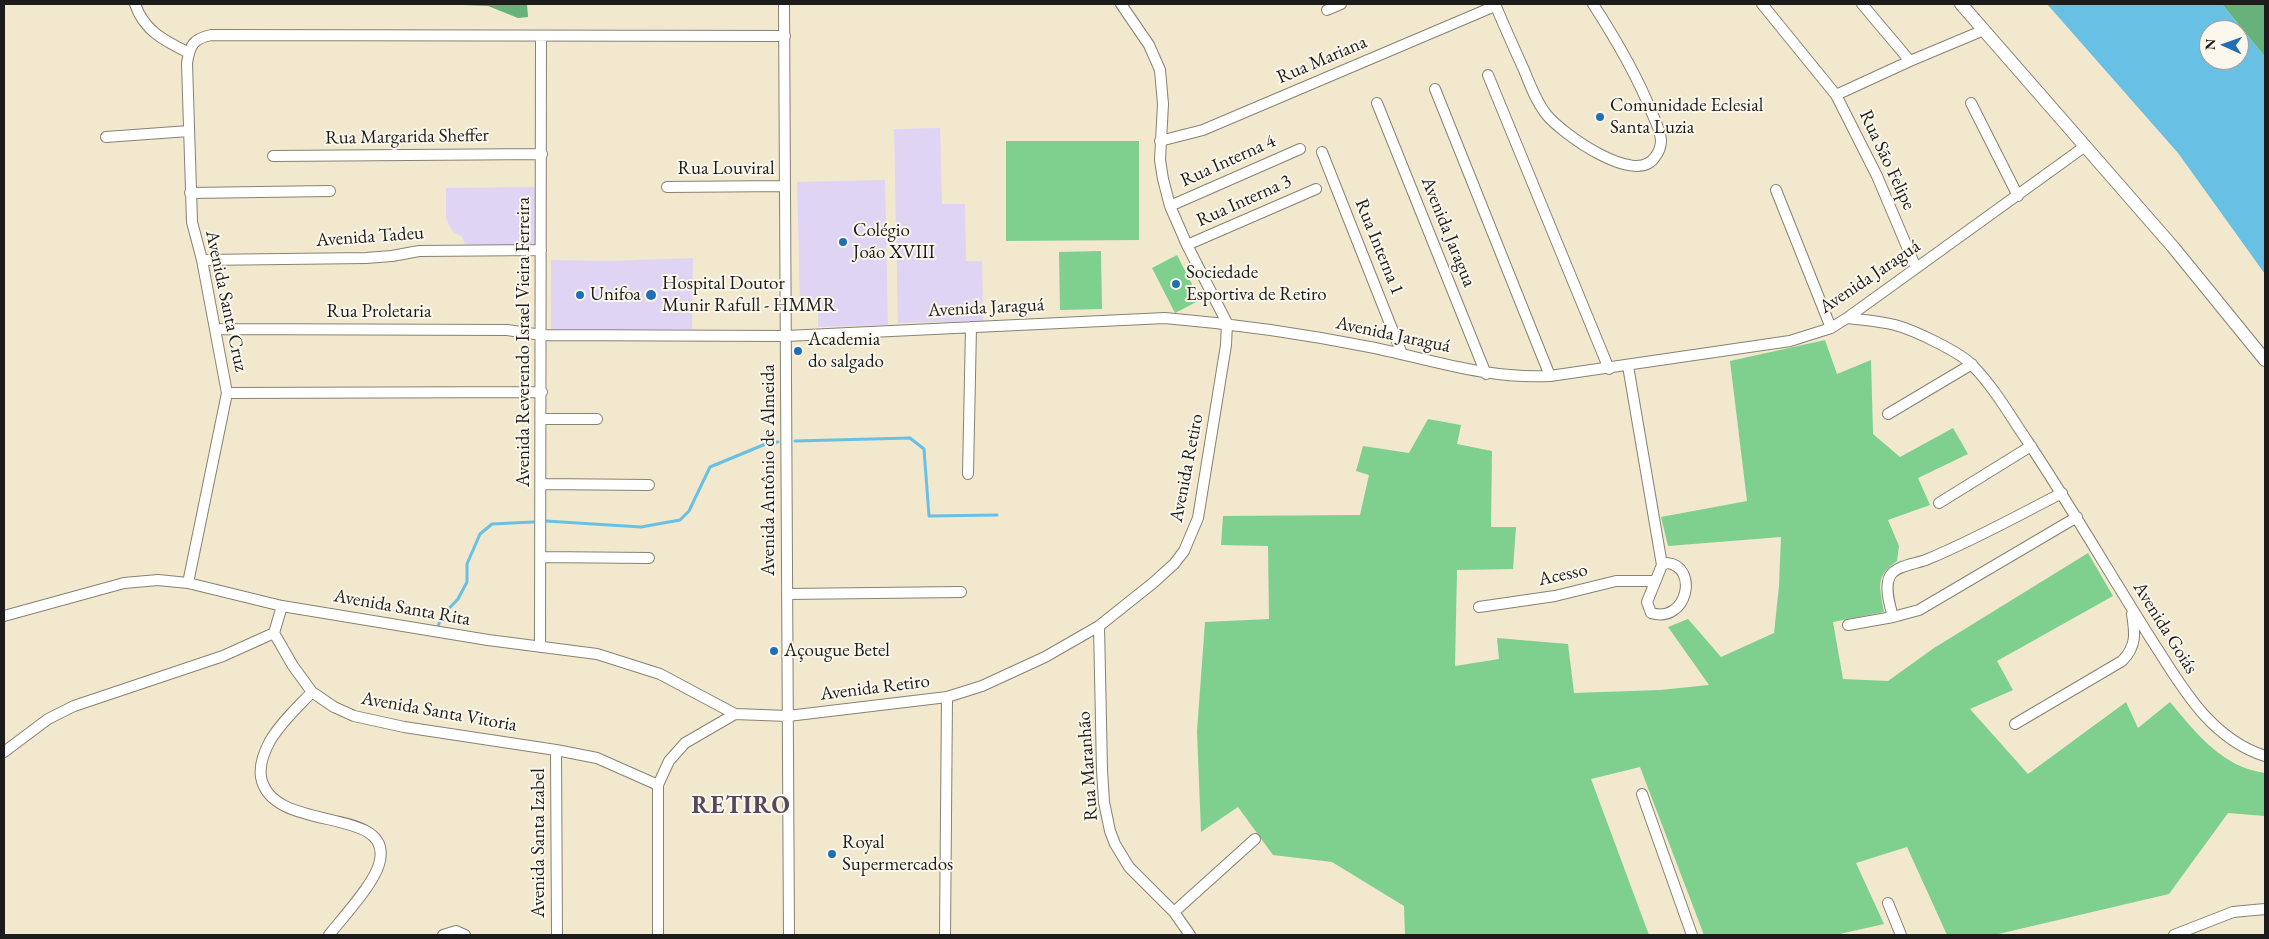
<!DOCTYPE html>
<html>
<head>
<meta charset="utf-8">
<style>
	body { margin:0 }
	#map { position:relative; width:2269px; height:939px; overflow:hidden; background:#f1e8cd; font-family:"EB Garamond",serif }
	canvas { display:block }
	.frame { position:absolute; inset:0; border:5px solid #1c1c1c; pointer-events:none }
	.north { position:absolute; left:2199px; top:20px; width:50px; height:50px; box-sizing:border-box; background:#fbf7ec; border:1px solid #a29f99; border-radius:50%; rotate:272deg; font-size:14px; font-weight:700; line-height:20px; text-align:center; color:#1c1c1c }
	.north::after { content:''; display:block; margin:auto; width:18px; height:22px; background:#1f6fb2; clip-path:polygon(50% 0,100% 100%,50% 72%,0 100%) }
</style>
</head>
<body>
<div id="map">
<canvas width="2269" height="939"></canvas>
<div class="frame"></div>
<div class="north">N</div>
</div>
<script>
const c = document.querySelector('canvas').getContext('2d');
c.lineJoin = 'round';
function fillPath(path, color) { c.fillStyle = color; c.fill(path, 'evenodd'); }
function trace(path, color, width, dash) { c.strokeStyle = color; c.lineWidth = width; c.lineCap = dash ? 'butt' : 'round'; c.setLineDash(dash || []); c.stroke(path); }
function drawText(font, color, halo, rows, align = 'center') {
  c.font = font + ' "EB Garamond",serif'; c.lineWidth = 4; c.setLineDash([]); c.textBaseline = 'middle'; c.strokeStyle = halo; c.fillStyle = color; for (const [text, x, y, turn = 0] of rows) {
    c.save(); c.translate(x, y); c.rotate((+turn || 0) * Math.PI / 180); c.textAlign = isNaN(turn) ? turn : align; if (halo) c.strokeText(text, 0, 0); c.fillText(text, 0, 0); c.restore();
  }
}
const built = new Path2D(`
	M940,128L942,204H965L966,261H982L983,321L898,323L894,129Z
	M885,180L888,325L818,327V301L800,302L797,182Z
	M536,187L537,247L466,246L462,237L452,231L446,218V188Z
	M693,258L692,329H551V260L610,261Z`);
const green = new Path2D(`
	M1006,141H1139V240L1006,241Z
	M1101,251L1102,309L1060,310L1059,252Z
	M1177,255L1200,300L1175,313L1152,268Z
	M1825,340L1837,374L1871,360L1873,434L1900,457L1953,428L1968,454L1918,478L1930,505L1888,520L1899,546L1897,561C1874,577 1880,587 1884,612L1833,622L1843,679L1888,681L1934,648L2088,553L2113,596L1997,661L2013,690L1970,709L2028,774L2126,702L2138,728L2170,702C2197,734 2222,767 2265,773V816L2228,813L2169,894L1994,935H1947L1907,847L1856,863L1884,924L1835,935H1704L1640,767L1591,779L1649,935H1405L1404,906L1332,862L1273,855L1238,807L1201,832L1197,731L1205,622L1269,619L1268,546L1221,545L1223,516L1360,515L1369,475L1356,471L1363,446L1409,453L1428,419L1461,425L1457,444L1492,451L1491,527H1516L1513,569L1457,570L1455,666L1499,659L1497,638L1568,644L1574,693L1660,690L1709,685L1668,627L1688,619L1721,657L1774,633L1779,586L1781,537L1668,546L1661,517L1747,501L1730,361Z`);
const forest = new Path2D(`
	M438,4H527L528,17L518,18L488,6Z
	M2222,4H2265V57Z`);
const water = new Path2D(`
	M2047,4H2222L2265,57V274L2178,153ZM2209,30H2239V60H2209Z`);
const stream = new Path2D(`
	M795,441L910,438L924,449L929,516L997,515
	M546,521L641,527L680,520L689,511L710,467L768,443L778,442
	M438,627L441,617L458,599L467,582V564L480,534L492,524L533,522`);
const minor = new Path2D(`
	M135,4C144,31 165,41 189,53
	M784,4L789,935
	M1495,4C1504,26 1514,48 1524,70C1530,85 1536,101 1546,114C1561,133 1636,187 1655,157C1659,152 1661,146 1661,140C1660,129 1655,120 1651,111C1636,73 1615,38 1593,4
	M1762,4L1836,95L1877,176L1916,268
	M1862,4L1910,61
	M1327,10L1341,4
	M1488,75L1609,369
	M1435,89L1550,376
	M1836,95L1910,61L1984,30
	M1377,103L1486,374
	M1971,103L2018,196
	M106,137L189,131
	M1160,141L1203,130L1495,6
	M1322,152L1402,354
	M273,156L542,154
	M667,187L785,186
	M1776,190L1831,328
	M190,193L330,191
	M1170,206L1300,149
	M1187,245L1316,189
	M202,260L366,258L392,256L419,251L541,250
	M1847,318C1863,320 1879,321 1895,325C1914,330 1960,352 1972,365C1994,387 2010,416 2028,442C2074,511 2115,583 2160,653C2187,696 2215,740 2265,756
	M215,329L507,330L542,335L786,336L1165,318C1236,324 1305,334 1375,348C1435,361 1488,379 1550,376L1790,341L1831,328L1847,318L2084,147
	M1628,366L1662,565
	M227,393L542,392
	M1888,414L1972,364
	M542,419H597
	M968,474L971,327
	M542,484L649,485
	M1939,503L2031,446
	M541,557L649,558
	M1667,563C1699,566 1688,624 1651,613L1647,602L1662,565Z
	M188,583L227,393L202,260L192,222L187,63C190,45 193,39 211,35L785,36
	M787,594L961,592
	M282,606L274,633L293,666L312,692L334,707L354,716L404,727L556,750L597,758L658,785
	M1479,607L1555,596L1616,581H1655
	M4,616L124,583L158,580L188,583L282,606L488,640L597,654L660,674L735,714L788,716L947,697L982,686L1045,657L1099,626L1153,583L1174,564L1184,551L1198,518L1226,345L1227,323L1187,245L1170,206L1163,179L1160,160L1163,104L1160,70L1149,45L1121,4
	M1893,617C1890,606 1884,587 1890,576C1896,565 1917,564 1928,559C1974,540 2017,516 2062,493
	M1848,625L1893,617L1919,610L2077,517
	M1099,626L1102,770L1104,802L1110,831L1115,844L1129,867L1174,912L1190,935
	M540,647L541,36
	M312,692C298,707 281,722 270,741C264,752 259,764 261,777C271,834 391,805 380,860C377,881 343,917 329,935
	M2015,724L2122,661C2137,646 2135,633 2132,614
	M556,750L557,935
	M4,752L48,719L74,706L223,656L274,633
	M1642,794L1692,935
	M1888,903L1901,935
	M1174,912L1255,839
	M443,935L456,931L465,935
	M658,935V785L669,761L685,743L735,714
	M945,935L947,697
	M2174,935L2233,912L2265,909`);
const major = new Path2D(`
	M1961,4L2173,247L2265,360`);
const markers = [
	[1600,117,5,"#1f6fb2"],
	[843,242,5,"#1f6fb2"],
	[1176,284,5,"#1f6fb2"],
	[580,295,5,"#1f6fb2"],
	[651,295,6,"#1f6fb2"],
	[798,351,5,"#1f6fb2"],
	[774,651,5,"#1f6fb2"],
	[832,854,5,"#1f6fb2"]
];
const streetNames = [
	["Rua Mariana",1322,60,-23],
	["Rua Margarida Sheffer",407,137,-1],
	["Rua São Felipe",1887,160,65],
	["Rua Interna 4",1228,161,-24],
	["Rua Louviral",726,169],
	["Rua Interna 3",1244,201,-24],
	["Avenida Jaragua",1448,232,68],
	["Avenida Tadeu",370,237,-4],
	["Rua Interna 1",1379,247,68],
	["Avenida Jaraguá",1870,277,-34],
	["Avenida Santa Cruz",226,301,78],
	["Avenida Jaraguá",986,308,-3],
	["Rua Proletaria",379,312],
	["Avenida Jaraguá",1393,335,12],
	["Avenida Reverendo Israel Vieira Ferreira",524,342,-90],
	["Avenida Retiro",1187,468,-79],
	["Avenida Antônio de Almeida",769,470,-90],
	["Acesso",1563,575,-12],
	["Avenida Santa Rita",402,608,10],
	["Avenida Goiás",2165,628,58],
	["Avenida Retiro",875,688,-7],
	["Avenida Santa Vitoria",439,712,10],
	["Rua Maranhão",1088,766,-94],
	["Avenida Santa Izabel",539,843,-90]
];
const poiNames = [
	["Comunidade Eclesial",1610,106],
	["Santa Luzia",1610,128],
	["Colégio",853,231],
	["João XVIII",853,253],
	["Sociedade",1186,273],
	["Esportiva de Retiro",1186,295],
	["Hospital Doutor",662,284],
	["Munir Rafull - HMMR",662,306],
	["Unifoa",590,295],
	["Academia",808,340],
	["do salgado",808,362],
	["Açougue Betel",784,651],
	["Royal",842,843],
	["Supermercados",842,865]
];
const districtNames = [
	["RETIRO",741,806]
];
fillPath(built, '#e0d4f4');
fillPath(green, '#7fcf8f');
fillPath(forest, '#67b27a');
fillPath(water, '#68c0e5');
trace(stream, '#68c0e5', 3);
trace(minor, '#868274', 12);
trace(major, '#868274', 14);
trace(minor, '#fff', 10);
trace(major, '#fff', 12);
for (const [x, y, r, color] of markers) { const dot = new Path2D(); dot.arc(x, y, r, 0, 2 * Math.PI); c.fillStyle = color; c.fill(dot); trace(dot, '#fbf7ec', 2); }
drawText('19px', '#1c1c1c', '#fbf7ec', streetNames);
drawText('19px', '#1c1c1c', '#fbf7ec', poiNames, 'left');
c.letterSpacing = '1px';
drawText('bold 24px', '#54475e', '#fbf7ec', districtNames);
c.letterSpacing = '0px';
</script>
</body>
</html>
